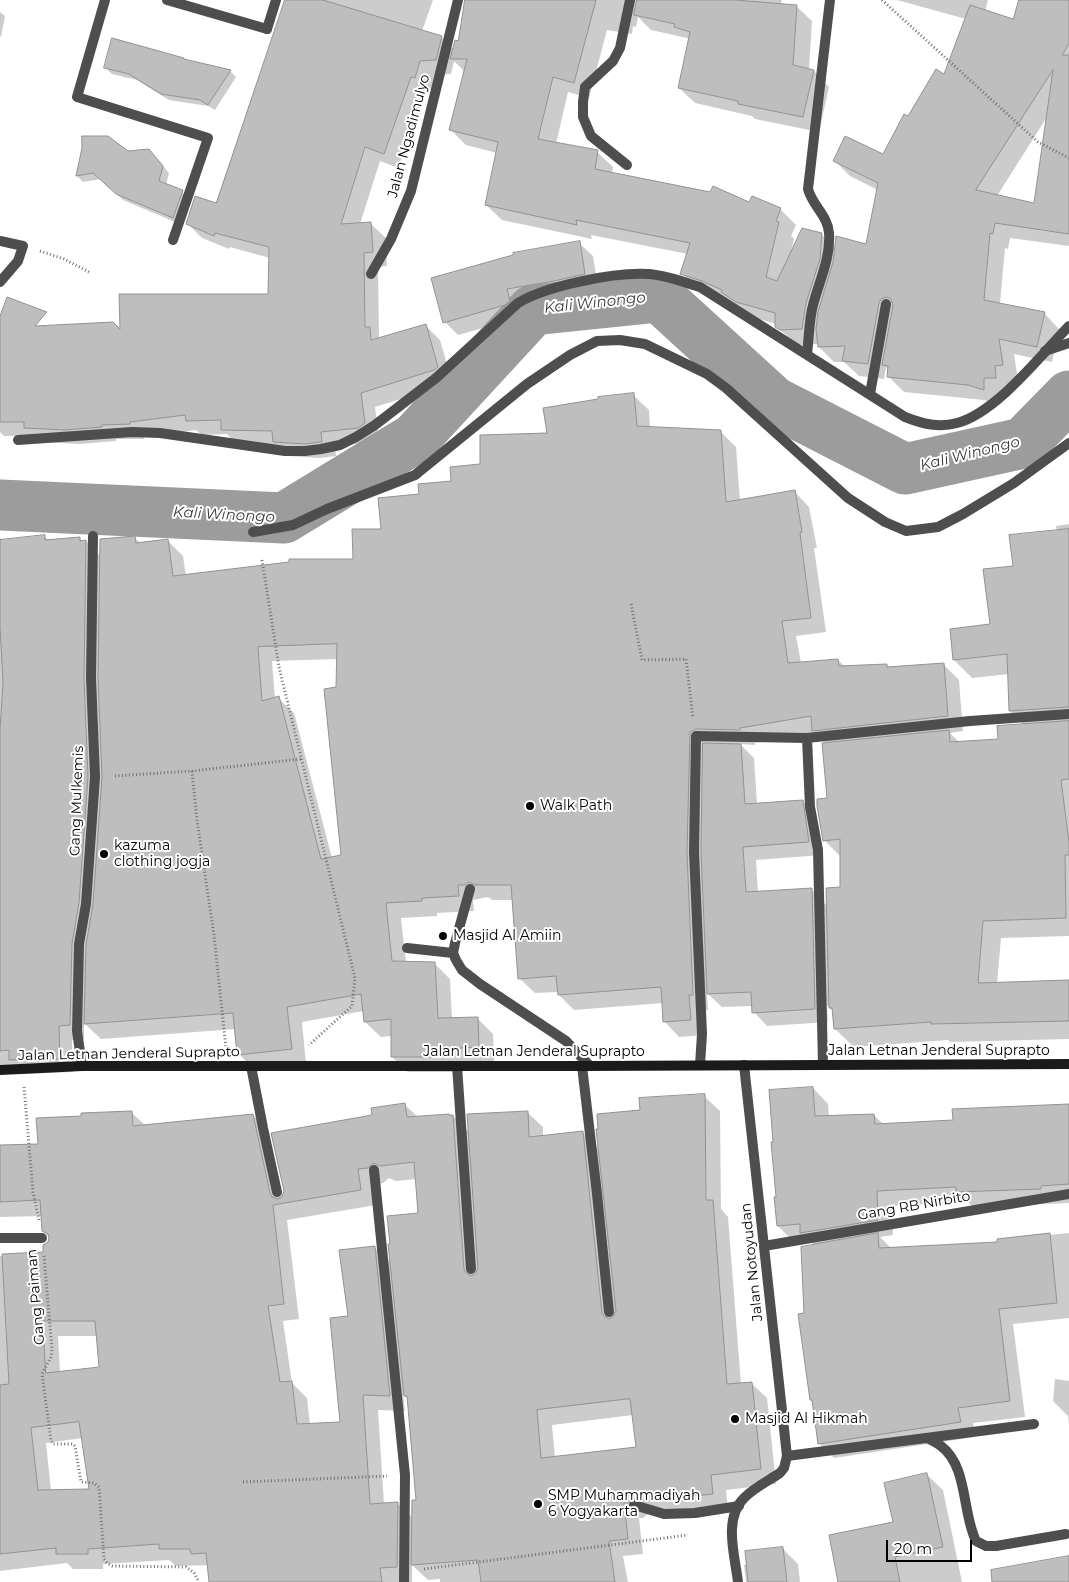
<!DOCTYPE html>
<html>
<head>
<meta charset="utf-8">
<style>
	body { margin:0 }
	#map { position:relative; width:1069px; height:1582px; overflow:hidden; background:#fff; font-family:Montserrat,sans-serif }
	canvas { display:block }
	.scale { position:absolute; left:886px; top:1540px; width:86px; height:22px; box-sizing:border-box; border:2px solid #000; border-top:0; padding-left:6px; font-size:15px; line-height:18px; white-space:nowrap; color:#000; -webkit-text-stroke:4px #fff; paint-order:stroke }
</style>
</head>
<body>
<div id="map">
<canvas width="1069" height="1582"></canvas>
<div class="scale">20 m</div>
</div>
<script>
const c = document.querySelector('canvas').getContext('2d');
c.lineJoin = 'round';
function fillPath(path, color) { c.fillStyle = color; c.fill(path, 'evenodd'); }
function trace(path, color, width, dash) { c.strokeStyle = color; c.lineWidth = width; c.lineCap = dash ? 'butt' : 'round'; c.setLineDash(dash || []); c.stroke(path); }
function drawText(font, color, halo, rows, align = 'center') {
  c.font = font + ' Montserrat,sans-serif'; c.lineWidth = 4; c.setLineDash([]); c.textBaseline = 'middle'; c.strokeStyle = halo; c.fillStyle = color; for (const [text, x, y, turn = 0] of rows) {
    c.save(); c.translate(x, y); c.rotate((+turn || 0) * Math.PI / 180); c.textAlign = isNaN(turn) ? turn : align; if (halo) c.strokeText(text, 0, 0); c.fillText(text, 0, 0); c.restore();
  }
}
const shadow = new Path2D(`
	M286,0H433L422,31L441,37L454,50L459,42L472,0H782L780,5L796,6L812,21L809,70L814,71L829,87L819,132L755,119L752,116L695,103L679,88L689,40L687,38L651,30L638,17L636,27L633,26L632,34L607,30L589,98L568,92L556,144L597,152L613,167L612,174L780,209L796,225L791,236L794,238L791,252L821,234L836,249L867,246L878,190L850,176L835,161L884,156L908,118L945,76L966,19L897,0H988L985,11L1014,21L1021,0H1069V246L1010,238L1008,249L1005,248L1000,304L1044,313L1059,329L1052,362L1014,354L1018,380L1010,381L1011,393L999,405L984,400L904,392L889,377V370L886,367L884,379L859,376L844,362H834L819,347V344L797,345L776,326V324L753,317L697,289L682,273L688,254L591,235L592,239L502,220L486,205L497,153L466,145L451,130L465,72L454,61L451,74L435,75L430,92L426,91L398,168L380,161L360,224H371L386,238L387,266L378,267L379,337L380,339L425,325L440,340L452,382L449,384L375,407L379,438L373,442L335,446L336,456L320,458L288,456L277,445L237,444L227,434L202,435L196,430L144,436V439H116V441L80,444L40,442L34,436H4L0,432V334L121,331L270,295V258L230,247L229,249L202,238L187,223L217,204ZM1047,117L1035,204L997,196Z
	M0,12L5,16L1,37L0,36Z
	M184,59L186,61L230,71L236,77L215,110L208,106L169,100L137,80L112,74L105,67Z
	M83,148L128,152L155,157L169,173L166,185L182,192L188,198L180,224L123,200L101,179L83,182L77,176Z
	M579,243L593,256L598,287L519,302L523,315L519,318L458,335L445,322Z
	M633,395L649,410L650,428L721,432L736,447L740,501L794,491L809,507L817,548H814L826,632L796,636L801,663L838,660L845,667L886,665L889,668L943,664L959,680L963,731L950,733L960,743L999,740L1024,725L1010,711L1009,674L972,678L954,660L991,625L1014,567L1057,532L1056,526L1069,524V943V936L1001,938L997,984L1069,981V1039L950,1042L948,1040L854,1047L835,1029L834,1012L827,1005L828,1022L767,1026L754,1012L753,1006L722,1007L707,993L708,1010H704L705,1035L679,1037L664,1021L663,1003L574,1010L559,995L558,992L535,993L519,978L514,900H492L488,897L473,900L474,911L437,913V916L401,918L406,963L435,964L450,979L452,1019L477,1018L493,1034L494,1062L453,1072H408L392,1057V1036L381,1037L365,1022L364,1011L302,1022L306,1064L254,1069L239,1054L236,1029L101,1039L84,1023V1039L72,1040L73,1072L25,1074L16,1065L0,1066V538L5,541L44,536L49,541L80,538L83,542L86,541L101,557L134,537L141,544L168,541L183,556L186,576L354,560L382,530L420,495L453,482L482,465ZM338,659L343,856L332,858L294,713L278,698L275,699L272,661ZM816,733L827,744L828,799L824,840L841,857V888L827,906L812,890L758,893L756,860L822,855L816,814L802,801L757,804L754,758L740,744L755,745V743Z
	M813,1088L828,1104L829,1117L874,1115L884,1125L954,1121L1069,1105V1203L973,1207L968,1202L892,1206L893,1235L880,1237L892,1249L998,1243V1240L1069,1233V1318L1013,1324L1025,1417L973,1423L975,1437L834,1458L819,1443L813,1402L811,1400L805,1314L815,1246L809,1240L793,1241L778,1226L774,1143Z
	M704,1096L720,1111L721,1209L728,1217L741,1384L751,1383L767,1398L776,1484L726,1490L728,1509L649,1513L643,1518H639L643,1554L623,1556L628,1582H440V1579L428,1580L412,1565V1582H240L252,1564L176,1566L169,1560L103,1564V1569H73L67,1563L0,1571V1256L44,1253L50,1238L43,1231L42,1216L0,1217V1146L39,1145L83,1117L132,1113L146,1126L253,1115L268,1131L283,1198L373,1116L405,1105L418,1117L453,1116L470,1133L527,1112L543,1127V1136L582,1132L600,1150L642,1111ZM389,1178L396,1181L417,1179L419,1214L392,1264L374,1247L349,1317L341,1423L310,1425L307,1398L292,1383L283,1321L299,1319L287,1220L376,1205L373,1185L383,1183ZM58,1336H97L100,1368L60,1372ZM403,1394L409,1400L417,1501L413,1518L397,1503L384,1504L378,1410L405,1411ZM633,1415L638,1448L555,1457L552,1425ZM83,1438L91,1490L51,1491L46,1443Z
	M1055,1379L1069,1381V1425L1068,1416L1053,1401Z
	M927,1475L943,1490L962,1582H839L894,1523Z
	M783,1549L798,1564L800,1582H746L744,1565Z`);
const river = new Path2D(`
	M0,505L284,518L415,438L533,310L659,297L774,402L905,469L1023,443L1069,396`);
const building = new Path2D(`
	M285,0H323L442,36L436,60L420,61L415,78L411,77L384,154L365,147L341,224L371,222L373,252L364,253L365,327H370L371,340L426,324L438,367L434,370L361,393L365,423L358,428L321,432L322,442H320L305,444L273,442L272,431L221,430V420L186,421L185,415L130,422V424L102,425V427L65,430L24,428V422H0V316L7,297L47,312L35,326L113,322L120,329L119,294H268L269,247L215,233L214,236L186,224L195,196L216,203Z
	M465,0H596L574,83L553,77L538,139L598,150L595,169L710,192L713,186L749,202L752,196L781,208L776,221L779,222L766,277L777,281L802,228L822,233L820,259L806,303L802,329L780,330L775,327V313L736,302L721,292L722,290L702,281L680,274L690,243L576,220L577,225L485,205L498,142L449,130L467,59H450L455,40L458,41Z
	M637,0H735L797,5L793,65L814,70L803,117L738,104V101L678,88L690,32L674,27L675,24L634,15Z
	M1019,0H1069V44L1062,55H1069V234L995,223L993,234L990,233L984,300L1045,312L1037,347L999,339L1003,365L995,366L996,378H984V390L968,385L887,377L888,366L882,365L893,305L891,299L887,297L881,299L879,303L868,364L842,361L845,346L818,347L816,329L818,312L833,262L836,236L866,244L878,183L833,161L845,136L883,154L904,114L908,116L936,69L944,74L970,5L1013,19ZM1053,70L1034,203L976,190Z
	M112,38L184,58V59L231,70L208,105L200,100L161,94L129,74L104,68Z
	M82,136H108L128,151L149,149L163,166L159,181L183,190L173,218L116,194L93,173L76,176L82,148Z
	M580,241L585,274L554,281L507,289L510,301L505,305L443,323L431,278L513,255V253Z
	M634,393L637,426L721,430L726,502L795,490L802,532L800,533L811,618L782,621L788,663L838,659L839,666L887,664V667L944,663L948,716L812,731L811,716L740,728V730L696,729L690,732L687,852L693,995H689L691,1020L663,1022L661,987L558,995L556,976L518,979L511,885H475L469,882L465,885H458L459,896L422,898V901L386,903L392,961L435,962L438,1018L478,1017L479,1047L438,1049V1057H391V1019L364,1022L361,994L287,1007L292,1049L237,1055L233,1013L84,1024L86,945L93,904L102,777L98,678L100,539L135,536L136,543L168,539L173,576L289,562V559H353L352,529H381L378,498L419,494L418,484L451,481L450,467L480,464V435L547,433L543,408L598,399V397ZM337,644L336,687L324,689L341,855L321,859L279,696L262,701L258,647Z
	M1069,529V707L1009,711L1007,654L953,660L950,629L990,624L983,569L1013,566L1009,535Z
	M45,535V540L80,537V541L86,540L84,678L88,777L79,903L72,944L70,1025L59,1026L60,1059L9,1060V1050L0,1051V730L3,682L0,627V540Z
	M1069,721V779L1061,780L1069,842V855H1065L1066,918L983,921L978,983L1069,980V1021L931,1024V1022L834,1029L832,1008H829L826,888L840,887V839L823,841L817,806V799L827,798L822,743L949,730L950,742L998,739L997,726Z
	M703,743L741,744L745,804L803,800L809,842L743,847L746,892L812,888L815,1009L752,1013L751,992L707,994L701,852Z
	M813,1087L815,1116L874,1114L875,1124L953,1120L952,1109L1069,1104V1184L1041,1186V1189L956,1192V1187L877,1191L878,1220L800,1233V1224L777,1226L774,1197H776L771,1142H773L769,1090Z
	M705,1094L706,1200H713L727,1384L752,1382L761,1469L711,1475L713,1494L645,1501L633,1498L628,1503H624L628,1539L609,1541L615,1582H481L478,1560L411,1565L412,1500H416L407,1396H404L388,1244H390L387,1216L418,1213L414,1162L380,1166L373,1163L368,1168L358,1169L361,1190L273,1205L284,1304L268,1306L280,1382L292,1381L297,1424L340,1422L330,1318L348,1316L339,1250L375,1246L390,1396L363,1395L370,1504L398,1502L397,1567L380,1568L382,1582H209L206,1553L191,1554L190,1549H159V1544L88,1549V1554H56V1548L0,1554V1385L9,1384L2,1254L43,1252V1245L48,1242L49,1238L48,1234L42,1231L40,1200L0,1202V1145L38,1144L36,1118L81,1116V1113L132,1111L133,1126L253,1114L270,1193L272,1197L278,1199L282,1197L284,1191L271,1133L372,1115L371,1108L405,1103L407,1117L449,1114V1115H453L464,1269L466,1273L471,1276L475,1274L478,1269L467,1114L528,1111L529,1137L583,1131L602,1313L604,1316L609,1319L613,1317L616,1311L596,1129H598L597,1114L640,1110L639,1098ZM43,1321H95L99,1367L46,1373ZM630,1399L636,1447L541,1458L537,1410ZM79,1422L89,1489L38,1490L31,1428Z
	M878,1233L879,1248L997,1242V1239L1050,1233L1057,1303L999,1309L1010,1401L958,1408L961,1422L818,1444L812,1400H810L798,1314L804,1313L801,1247Z
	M927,1473L943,1547L895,1557L900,1582H838L829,1535L893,1522L884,1483Z
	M783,1547L787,1582H748L745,1551Z
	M1069,1556V1582H992L991,1570Z`);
const path = new Path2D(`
	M882,0L1038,142L1069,158
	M40,251L64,259L91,273
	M262,560L279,667L355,978L352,1006L309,1045
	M631,604L642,660L686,659L693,718
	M192,771L197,820L214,935L226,1048
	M115,776L192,771L301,759
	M24,1087L33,1192L39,1220
	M44,1256L52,1350L51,1357L42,1374L51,1441L53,1444H73L75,1446L81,1482L94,1483L99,1487L104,1559L107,1563L112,1566L186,1567L194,1573L199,1582
	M243,1482L387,1476
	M424,1569L688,1535`);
const service = new Path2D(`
	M267,29L276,0
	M627,165L591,136L583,117V102L585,87L613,61L620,48L630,0
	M371,274L391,239L411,191L458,0
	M1045,351L1069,343
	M807,354C809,338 809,320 813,305C819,282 831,257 829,233C828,216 812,205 808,189L830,0
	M870,394L886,304
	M253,532L293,525L327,509L415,475L527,384L570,355L597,341L620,340L645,344L707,374L726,388L848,498L885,522L906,531L938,527L963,514L1014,483L1069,443
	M251,1066L263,1128L277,1192
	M928,1438C932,1441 937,1443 941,1446C968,1466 962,1513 976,1541L986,1546H996L1066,1534
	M787,1456L1034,1424
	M634,1505L664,1514L695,1513L739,1506`);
const minor = new Path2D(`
	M105,0L77,97L208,138L173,240
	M167,0L267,29
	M0,241L23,246L18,261L0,282
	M18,440L132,432L160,433L285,451H305L321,449L340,445L356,437L375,425L436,378L518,303C546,286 614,272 648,274C666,275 683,282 700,287L905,417C923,424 939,428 957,423C996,413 1041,355 1069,326
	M807,738L810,807L818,850L823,1065
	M470,889L455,943L453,953L456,960L462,970L480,984L566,1041L590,1066
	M407,948L453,953
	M700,1065L702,1034L694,852L696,736L807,738L970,721L1069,714
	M82,1066L77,1031L79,944L86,904L95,777L91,678L93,536
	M457,1066L471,1269
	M582,1066L597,1194L609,1312
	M374,1170L405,1475L404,1582
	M0,1238H42
	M764,1246L1069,1194
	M738,1582C735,1556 723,1519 744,1498C754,1488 768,1481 780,1473L784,1468L787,1456L744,1065`);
const secondary = new Path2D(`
	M0,1070L82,1066H582L1069,1064`);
const markers = [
	[530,806,5,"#000"],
	[104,854,5,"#000"],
	[443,936,5,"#000"],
	[735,1419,5,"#000"],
	[538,1504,5,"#000"]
];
const streetNames = [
	["Jalan Ngadimulyo",409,136,-75],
	["Gang Mulkemis",77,801,-88],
	["Jalan Letnan Jenderal Suprapto",939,1051],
	["Jalan Letnan Jenderal Suprapto",534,1052],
	["Jalan Letnan Jenderal Suprapto",129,1054,-1],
	["Gang RB Nirbito",914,1206,-10],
	["Jalan Notoyudan",752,1262,-96],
	["Gang Paiman",36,1297,-95]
];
const poiNames = [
	["Walk Path",540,806],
	["kazuma",114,846],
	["clothing jogja",114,862],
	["Masjid Al Amiin",453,936],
	["Masjid Al Hikmah",745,1419],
	["SMP Muhammadiyah",548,1496],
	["6 Yogyakarta",548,1512]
];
const waterNames = [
	["Kali Winongo",595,303,-6],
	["Kali Winongo",970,454,-14],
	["Kali Winongo",224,515,3]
];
fillPath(shadow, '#0003');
trace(river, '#9c9c9c', 51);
fillPath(building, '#bebebe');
trace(building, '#929292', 1);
trace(path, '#707070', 3, [1, 2.5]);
trace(service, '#4e4e4e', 10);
trace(minor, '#4e4e4e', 10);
trace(secondary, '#1b1b1b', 10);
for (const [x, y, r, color] of markers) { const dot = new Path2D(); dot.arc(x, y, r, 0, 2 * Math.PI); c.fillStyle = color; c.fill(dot); trace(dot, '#fff', 2); }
drawText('14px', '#000', '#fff', streetNames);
drawText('14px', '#000', '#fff', poiNames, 'left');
drawText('italic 15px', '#3d3d3d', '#fff', waterNames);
</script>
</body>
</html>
